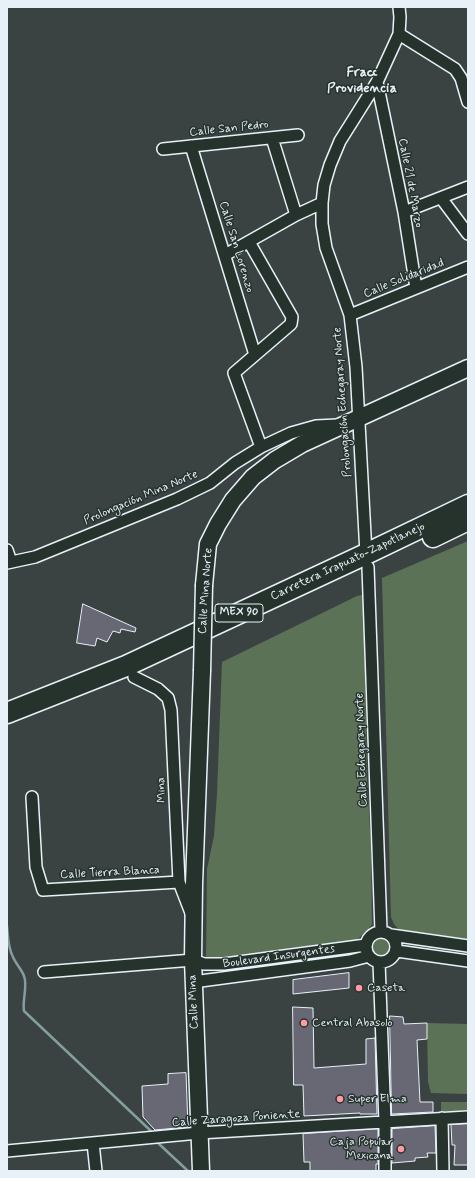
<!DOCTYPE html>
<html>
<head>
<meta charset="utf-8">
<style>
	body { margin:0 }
	#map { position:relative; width:475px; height:1178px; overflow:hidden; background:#3a4342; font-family:Mynerve,sans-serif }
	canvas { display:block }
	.frame { position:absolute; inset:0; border:8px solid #e8f1f8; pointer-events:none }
</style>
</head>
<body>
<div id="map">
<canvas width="475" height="1178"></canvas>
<div class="frame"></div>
</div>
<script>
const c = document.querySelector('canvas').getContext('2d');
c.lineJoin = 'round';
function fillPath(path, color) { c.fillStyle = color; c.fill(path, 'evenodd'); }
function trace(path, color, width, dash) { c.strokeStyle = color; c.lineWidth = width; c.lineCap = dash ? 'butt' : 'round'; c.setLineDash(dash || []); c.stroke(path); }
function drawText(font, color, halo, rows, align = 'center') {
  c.font = font + ' Mynerve,sans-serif'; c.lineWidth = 3; c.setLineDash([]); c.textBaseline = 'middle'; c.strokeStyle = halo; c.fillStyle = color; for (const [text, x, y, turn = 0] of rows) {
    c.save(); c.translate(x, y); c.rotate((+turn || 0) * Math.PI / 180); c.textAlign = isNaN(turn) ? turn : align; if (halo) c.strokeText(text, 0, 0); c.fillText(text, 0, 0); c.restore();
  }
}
const green = new Path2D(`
	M468,541V941L399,930L394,924L391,917L382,578Z
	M362,595L364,599L367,781L371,845L372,925L354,943L207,962L206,960L207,869L214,836L217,794L222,662L357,596Z
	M369 947a13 13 0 1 1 26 0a13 13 0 1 1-26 0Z
	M427,1023L468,1024V1094L431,1093L428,1082Z
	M441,1102H468V1110L441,1112Z`);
const stream = new Path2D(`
	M7,926C8,937 8,948 13,957C16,964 22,970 24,976C28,986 22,1000 24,1011L151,1131
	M158,1143L188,1171`);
const building = new Path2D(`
	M83,604L136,628L135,632L121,629L120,633L113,631L107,642L97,638L95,646L77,643Z
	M349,973V988L293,994V980Z
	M293,1007L313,1008L314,1068L366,1064V1039L375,1038L377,1114H360V1113L304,1116L303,1085H294Z
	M390,1016L403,1017L404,1024L427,1023V1039L417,1040L420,1102H433V1112L392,1114Z
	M186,1073L188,1127L155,1130L143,1117L142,1086L168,1084V1074Z
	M468,1124V1165H454L455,1145H452L451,1125Z
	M435,1126L436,1153H427L428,1157L415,1158V1161L392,1163V1129Z
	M378,1129V1164H376V1171H310V1162H304L303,1134Z`);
const street = new Path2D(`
	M399,34L455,69L461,78L468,102
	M377,82L404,212L416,288
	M272,138L296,215
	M191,146L255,355
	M163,149L298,135
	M441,198L468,234
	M404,212L468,187
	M249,242L292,317L291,324L234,373L261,447
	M225,255L296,215L322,203
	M350,315L468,267
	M7,550L11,562
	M366,554L356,367L350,315L326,248L322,224V203L324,185L330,165L340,141L377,82L399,34L400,17L399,7
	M7,563L35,557L177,499L210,483L235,463L261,447L291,433L316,426L338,425
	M368,567L381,931
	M134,677L158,689L168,698L171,710L179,882L191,913
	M32,797L36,867L43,890L179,882
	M366 947a15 15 0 1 1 30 0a15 15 0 1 1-30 0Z
	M391,935L468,946
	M397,951L468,961
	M379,962L385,1122V1171
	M44,972L193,960L204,964H224L366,945
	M193,982L350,961L369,956
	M442,1118L443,1171
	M93,1143L96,1171
	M7,1151L199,1133L468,1117`);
const secondary = new Path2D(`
	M204,585L208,544L218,524L233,500L253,477L275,460L302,444L468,368
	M201,1171L193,960L194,884L202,671`);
const highway = new Path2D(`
	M433,537L468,520
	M7,713L126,666L366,554L468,505`);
const secondaryBridge = new Path2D(`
	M202,671L204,585`);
const markers = [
	[359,988,4,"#ff9aa2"],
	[304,1023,4,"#ff9aa2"],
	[340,1099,4,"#ff9aa2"],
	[401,1149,4,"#ff9aa2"]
];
const shields = [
	[239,613,48]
];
const shieldNames = [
	["MEX 90",239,613]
];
const streetNames = [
	["Calle San Pedro",229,129,-6],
	["Calle 21 de Marzo",410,183,79],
	["Calle San Lorenzo",236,247,73],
	["Calle Solidaridad",404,279,-22],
	["Prolongación Echegaray Norte",343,402,-94],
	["Prolongación Mina Norte",141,498,-23],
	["Carretera Irapuato-Zapotlanejo",348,562,-25],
	["Calle Mina Norte",206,591,-86],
	["Calle Echegaray Norte",362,750,-92],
	["Mina",162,790,-92],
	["Calle Tierra Blanca",110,873,-3],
	["Boulevard Insurgentes",279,957,-8],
	["Calle Mina",194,1002,-92],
	["Calle Zaragoza Poniente",236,1119,-4]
];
const poiNames = [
	["Caseta",367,988],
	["Central Abasolo",312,1023],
	["Super Elma",348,1099],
	["Caja Popular",393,1142,"right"],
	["Mexicana",393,1156,"right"]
];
const quarterNames = [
	["Fracc",362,73],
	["Providencia",362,89]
];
fillPath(green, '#5c7257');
trace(stream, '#849ea0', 2.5);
fillPath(building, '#686774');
trace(building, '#e8f1f8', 1);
trace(street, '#e8f1f8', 14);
trace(secondary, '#e8f1f8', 19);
trace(highway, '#e8f1f8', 23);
trace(street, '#26332d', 11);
trace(secondary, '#26332d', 16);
trace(highway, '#26332d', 20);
trace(secondaryBridge, '#e8f1f8', 19, []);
trace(secondaryBridge, '#26332d', 16);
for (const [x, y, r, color] of markers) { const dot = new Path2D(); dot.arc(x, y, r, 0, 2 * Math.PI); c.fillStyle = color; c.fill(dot); trace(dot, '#26332d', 1.5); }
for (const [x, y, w] of shields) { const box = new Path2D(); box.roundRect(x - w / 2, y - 9, w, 18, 3); c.fillStyle = '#26332d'; c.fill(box); trace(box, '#e8f1f8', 1); }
drawText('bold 11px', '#e8f1f8', null, shieldNames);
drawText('12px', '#e8f1f8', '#26332d', streetNames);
drawText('12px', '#e8f1f8', '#26332d', poiNames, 'left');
drawText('bold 14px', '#e8f1f8', '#26332d', quarterNames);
</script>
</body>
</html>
